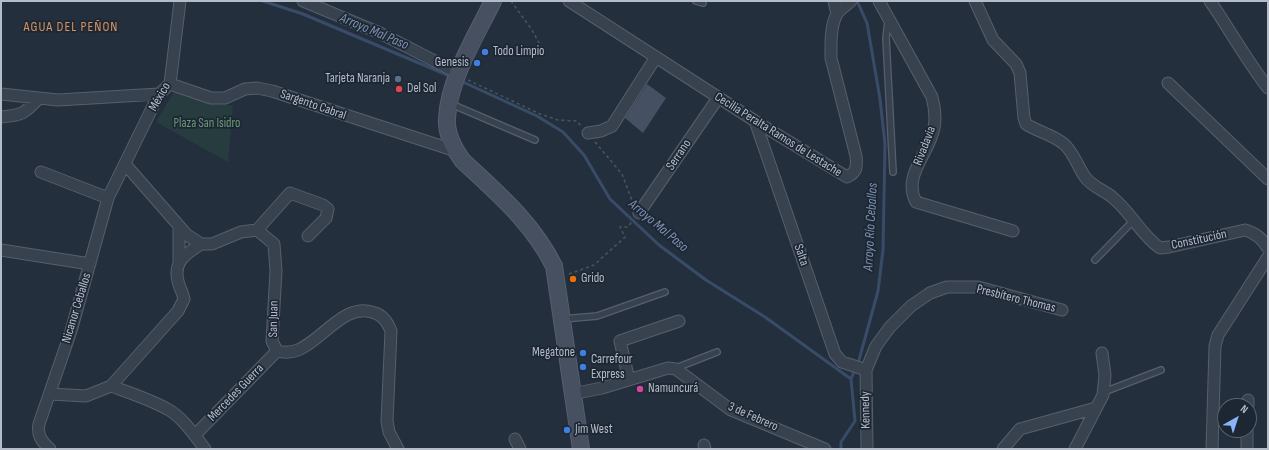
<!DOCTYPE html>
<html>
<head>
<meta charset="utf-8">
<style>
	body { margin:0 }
	#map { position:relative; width:1269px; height:450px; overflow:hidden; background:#242f3e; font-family:"Sofia Sans Condensed",sans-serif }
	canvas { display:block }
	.frame { position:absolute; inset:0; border:2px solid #b4bcc9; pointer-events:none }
	.north { position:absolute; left:1217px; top:398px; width:40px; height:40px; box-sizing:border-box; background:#1d2633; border:1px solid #59626f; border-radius:50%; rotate:39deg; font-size:11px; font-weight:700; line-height:16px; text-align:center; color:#b4bcc9 }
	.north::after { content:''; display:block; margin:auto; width:14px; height:18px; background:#8ab4f8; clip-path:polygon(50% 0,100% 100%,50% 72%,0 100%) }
</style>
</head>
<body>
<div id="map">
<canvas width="1269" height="450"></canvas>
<div class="frame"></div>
<div class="north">N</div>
</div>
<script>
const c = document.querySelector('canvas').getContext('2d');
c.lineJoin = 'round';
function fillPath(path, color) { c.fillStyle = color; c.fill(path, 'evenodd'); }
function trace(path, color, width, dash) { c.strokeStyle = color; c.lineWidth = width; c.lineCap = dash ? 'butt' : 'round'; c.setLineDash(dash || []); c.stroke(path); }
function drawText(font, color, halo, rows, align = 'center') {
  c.font = font + ' "Sofia Sans Condensed",sans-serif'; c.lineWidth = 3.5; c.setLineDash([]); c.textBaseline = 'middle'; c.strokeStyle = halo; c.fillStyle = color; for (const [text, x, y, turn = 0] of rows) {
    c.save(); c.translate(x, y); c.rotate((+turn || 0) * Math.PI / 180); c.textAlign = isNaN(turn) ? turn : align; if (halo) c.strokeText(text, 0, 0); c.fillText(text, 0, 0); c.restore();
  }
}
const green = new Path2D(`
	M174,92L233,106L228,162L156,122Z`);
const stream = new Path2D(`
	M263,1L303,14L452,77
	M463,82L537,116L563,132L584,155L610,199L659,245L706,280L765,317L851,379
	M841,449V442L855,421L851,379L859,360L878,291L883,250L885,144L880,99L867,23L857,1`);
const building = new Path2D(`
	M647,84L666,98L643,133L625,118Z`);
const path = new Path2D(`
	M511,1L532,30L545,54
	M468,80L540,114L558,120L577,121L581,126
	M595,142L622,174L633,203
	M569,274L594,265L625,237L620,227H628L633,220`);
const service = new Path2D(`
	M696,1L703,3
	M888,21L886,38L893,172
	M451,104L535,140
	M1095,260L1134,220
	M563,319L597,316L665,292
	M676,368L717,352
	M1104,392L1161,370`);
const minor = new Path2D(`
	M303,1L380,33L458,73
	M569,1L755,121L847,177C857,172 857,167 856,156L831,58C831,45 830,26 837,14C840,9 847,5 851,1
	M834,1L837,14
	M879,1L932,97C935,108 936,117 934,128C929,154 902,176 916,202L1013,231
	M975,1L993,40L1016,64L1020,73L1024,118L1026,124C1038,132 1052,134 1064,144C1074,153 1078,167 1085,177C1092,187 1104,190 1112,197C1131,212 1141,235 1160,248L1169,247L1245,230C1256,233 1261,238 1268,248
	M1210,1C1230,30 1247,61 1268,88
	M1168,83L1268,179
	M170,84L211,98H225L245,89L257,88L272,91L456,151
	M1,94L58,100L159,94
	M1,117C23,115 24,114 39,98
	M755,121L835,354L842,362L866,370
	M588,133L601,131L612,126L656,57
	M125,164L187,235L201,244H212L241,232L257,230L274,244L276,271L272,341L277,351C285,353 290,353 298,350C323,340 345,301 375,313C384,316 388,323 391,331L387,421L389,432L398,449
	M41,172L108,198
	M639,213L718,98
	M257,230L290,193L323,205L328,209L326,218L308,236
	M1,250L90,264
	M179,261V226
	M629,380L620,341L679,321
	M111,386L178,311L184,299C183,293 179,287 178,281C173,261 186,254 201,244
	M50,394L86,396L111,386C130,393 152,400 169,410C183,418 195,436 205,449
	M572,394L602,388L668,368L676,369L731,410L825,449
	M1248,406V400
	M195,435L277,351
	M515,439L520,449
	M704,445L705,449
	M50,449C41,441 37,435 39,424L71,331L108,198L159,94L170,84L180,1
	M867,449L866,370L876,346L890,327L911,306L930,293L947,287H978L1062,310
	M1003,449L1020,429L1096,408
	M1075,449L1103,395L1105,375L1102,353
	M1212,449L1215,346L1218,335L1268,257
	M1247,449V430`);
const secondary = new Path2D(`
	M493,1C476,36 449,79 447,118C446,133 454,149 463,161C498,194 532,222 554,266L581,449`);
const markers = [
	[485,52,4,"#3f7fe0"],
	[477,63,4,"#3f7fe0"],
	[398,79,4,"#5c6f8a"],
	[399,89,4,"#e0444e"],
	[573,279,4,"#e8710a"],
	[583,353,4,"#3f7fe0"],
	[583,367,4,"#3f7fe0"],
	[640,389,4,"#d1479c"],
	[567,430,4,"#3f7fe0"]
];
const poiNames = [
	["Todo Limpio",493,52],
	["Genesis",469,63,"right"],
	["Tarjeta Naranja",390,79,"right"],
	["Del Sol",407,89],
	["Grido",581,279],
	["Megatone",575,353,"right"],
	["Carrefour",591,360],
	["Express",591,375],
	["Namuncurá",648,389],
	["Jim West",575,430]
];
const streetNames = [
	["México",160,97,-60],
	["Sargento Cabral",313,105,19],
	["Cecilia Peralta Ramos de Lestache",778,135,32],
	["Rivadavia",925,146,-69],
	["Serrano",679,155,-56],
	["Constitución",1199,240,-12],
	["Salta",801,255,71],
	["Presbítero Thomas",1016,299,14],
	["Nicanor Ceballos",77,308,-73],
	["San Juan",274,319,-89],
	["Mercedes Guerra",236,393,-46],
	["Kennedy",866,410,-91],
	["3 de Febrero",753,417,24]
];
const parkNames = [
	["Plaza San Isidro",207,124]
];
const neighbourhoodNames = [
	["AGUA DEL PEÑON",71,27]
];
const waterNames = [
	["Arroyo Mal Paso",374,32,23],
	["Arroyo Mal Paso",658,226,40],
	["Arroyo Río Ceballos",871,227,-87]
];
fillPath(green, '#263c3f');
trace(stream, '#394c67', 3);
fillPath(building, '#455162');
trace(service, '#565f6c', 8);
trace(minor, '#565f6c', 13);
trace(secondary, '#565f6c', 18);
trace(path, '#44595c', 1.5, [3, 3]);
trace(service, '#38414e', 5.5);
trace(minor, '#38414e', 11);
trace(secondary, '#465061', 16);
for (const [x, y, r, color] of markers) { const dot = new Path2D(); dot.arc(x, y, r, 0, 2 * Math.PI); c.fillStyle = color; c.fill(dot); trace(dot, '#1d2633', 1.5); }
drawText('13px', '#b4bcc9', '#1d2633', poiNames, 'left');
drawText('13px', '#b4bcc9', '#1d2633', streetNames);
drawText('13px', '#6b9a76', '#1d2633', parkNames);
c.letterSpacing = '1px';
drawText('14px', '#d59563', '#1d2633', neighbourhoodNames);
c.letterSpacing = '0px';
drawText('italic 14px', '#7c92b1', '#1d2633', waterNames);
</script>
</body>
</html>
